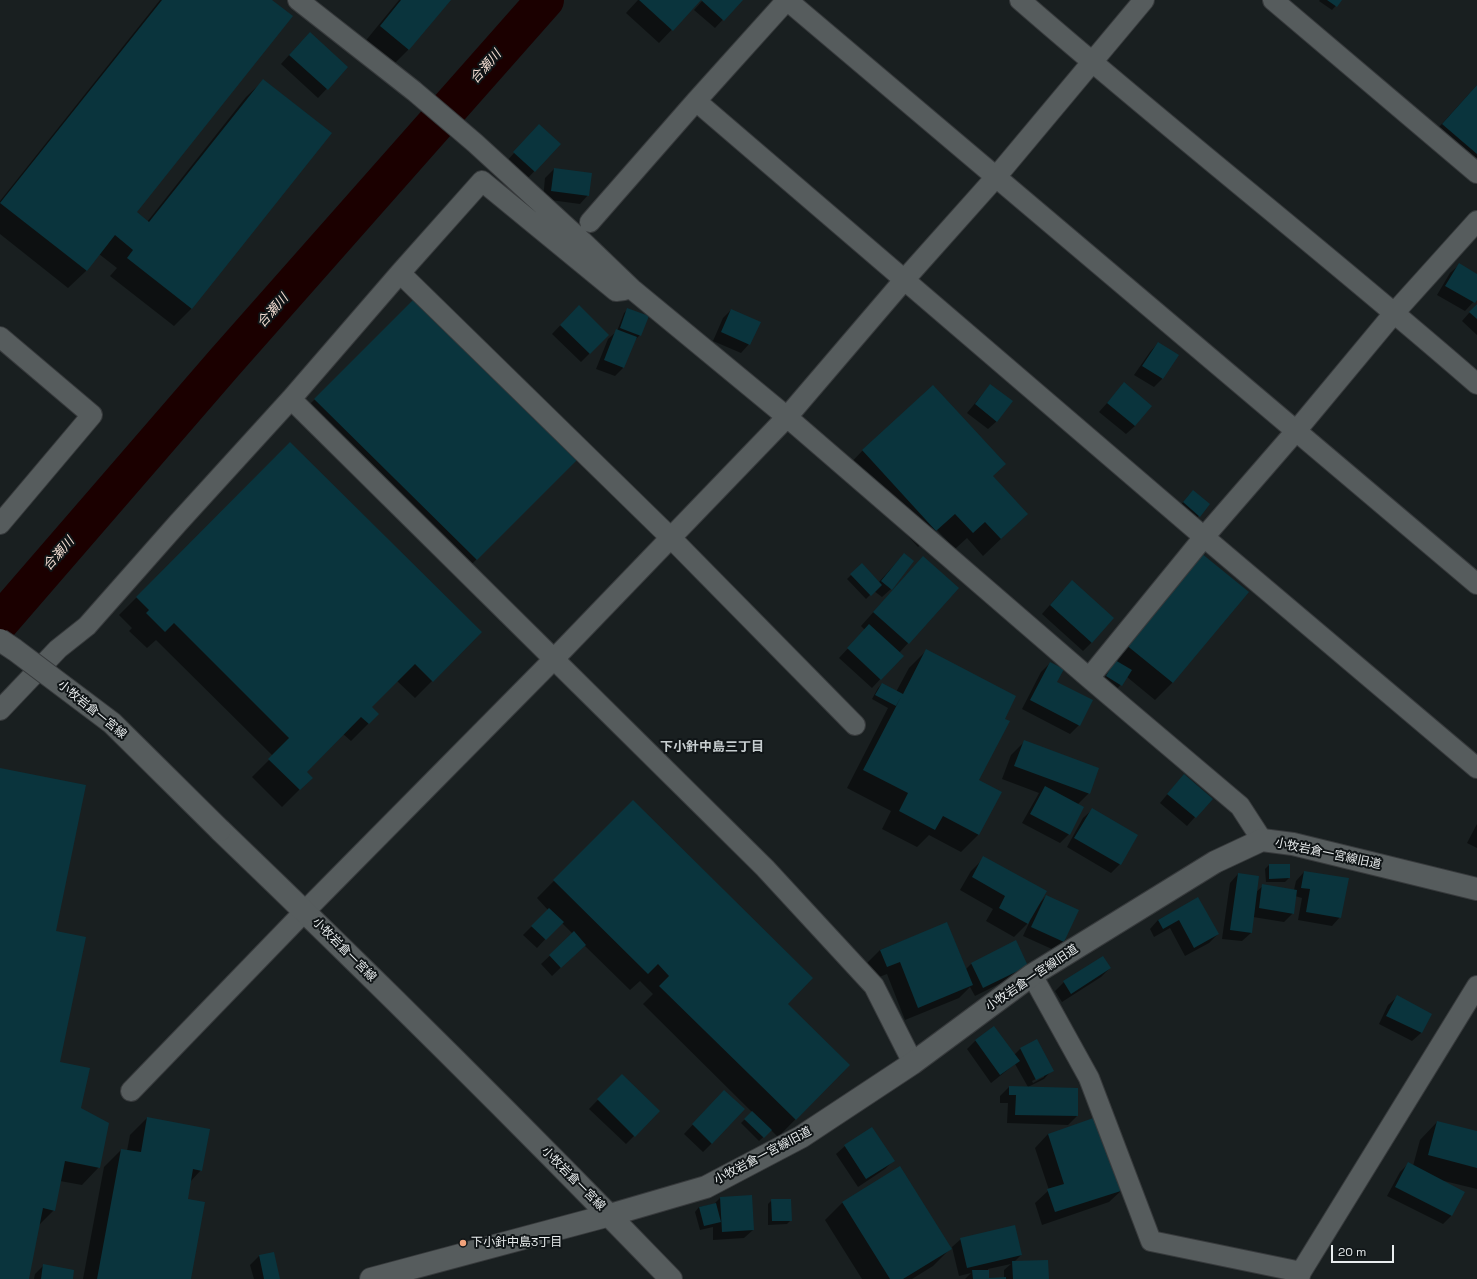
<!DOCTYPE html>
<html>
<head>
<meta charset="utf-8">
<style>
	body { margin:0 }
	#map { position:relative; width:1477px; height:1279px; overflow:hidden; background:#191f20; font-family:"Space Grotesk",sans-serif }
	canvas { display:block }
	.scale { position:absolute; left:1331px; top:1245px; width:63px; height:18px; box-sizing:border-box; border:2px solid #e9edee; border-top:0; padding-left:5px; font-size:12px; line-height:14px; white-space:nowrap; color:#e9edee; -webkit-text-stroke:3px #101517; paint-order:stroke }
</style>
</head>
<body>
<div id="map">
<canvas width="1477" height="1279"></canvas>
<div class="scale">20 m</div>
</div>
<script>
const c = document.querySelector('canvas').getContext('2d');
c.lineJoin = 'round';
function fillPath(path, color) { c.fillStyle = color; c.fill(path, 'evenodd'); }
function trace(path, color, width, dash) { c.strokeStyle = color; c.lineWidth = width; c.lineCap = dash ? 'butt' : 'round'; c.setLineDash(dash || []); c.stroke(path); }
function drawText(font, color, halo, rows, align = 'center') {
  c.font = font + ' "Space Grotesk","Noto Sans JP",sans-serif'; c.lineWidth = 4; c.setLineDash([]); c.textBaseline = 'middle'; c.strokeStyle = halo; c.fillStyle = color; for (const [text, x, y, turn = 0] of rows) {
    c.save(); c.translate(x, y); c.rotate((+turn || 0) * Math.PI / 180); c.textAlign = isNaN(turn) ? turn : align; if (halo) c.strokeText(text, 0, 0); c.fillText(text, 0, 0); c.restore();
  }
}
const shadow = new Path2D(`
	M160,0H271L135,212L147,222L246,97L264,80L331,133L191,309L174,326L110,276L117,268L99,254L86,271L68,288L0,234V201Z
	M399,0H450L408,50L391,67L363,44Z
	M638,0H700L659,43L626,13Z
	M703,0H741L715,28L694,10Z
	M1320,0H1341L1332,10L1319,1Z
	M301,42L347,67L318,98L281,64Z
	M1477,85V157L1466,169L1430,137Z
	M531,134L560,144L526,180L506,162Z
	M554,169L588,195L580,204L543,199L545,178Z
	M1459,265L1477,275V298L1465,311L1437,295L1450,273Z
	M414,300L576,459L459,577L297,417Z
	M1477,304V335L1462,321Z
	M628,309L640,335L636,339H635L623,368L615,376L596,369L608,339L617,331L624,313Z
	M731,310L749,344L741,353L713,341L723,318Z
	M570,315L608,335L581,362L552,334Z
	M1158,343L1177,356L1162,379L1154,387L1134,375L1150,352Z
	M1124,384L1135,426L1126,434L1099,412Z
	M990,385L997,421L988,429L967,413Z
	M290,444L481,632L415,698L397,681L371,707L378,714L351,741L343,734L305,772L311,778L282,807L252,777L273,756L156,640L147,648L129,631L132,628L119,615Z
	M863,450L992,476L1027,514L983,556L967,538L955,549L937,530L918,547L846,468Z
	M1189,495L1209,504L1195,520L1179,507Z
	M904,554L891,589L882,597L874,591L866,599L847,579L862,564L879,582Z
	M910,571L958,588L899,653L902,656L872,688L839,658L865,630L861,626Z
	M1184,571L1248,592L1172,683L1155,700L1127,677L1117,689L1103,680L1112,666Z
	M1063,590L1092,642L1083,651L1042,614Z
	M926,651L978,781L979,834L961,852L929,835L917,847L882,829L891,811L847,788L888,708L872,699L878,688L882,684L896,692L909,668Z
	M1050,663L1056,682L1079,725L1070,734L1022,709L1041,672Z
	M1024,742L1089,793L1078,804L1069,834L1060,843L1022,823L1039,793L1002,779L1011,755Z
	M0,769L55,932L59,1063L80,1109L99,1167L82,1185L60,1181L54,1210L38,1226L28,1279H0Z
	M1176,784L1211,799L1187,826L1160,803Z
	M633,801L787,1004L849,1065L778,1137L771,1130L759,1141L741,1123L752,1112L643,1004L653,994L640,981L630,990L584,945L552,976L541,964L573,934L561,922L537,948L523,935L548,910L537,898Z
	M1092,810L1137,836L1120,864L1111,873L1067,847L1083,818Z
	M1477,824V848L1467,843Z
	M984,858L1039,904L1046,896L1077,911L1063,942L1054,950L1023,936L1030,921L1014,937L986,921L993,909L960,890L971,871Z
	M1269,865L1289,878L1285,882H1266L1265,869Z
	M1304,872L1340,917L1332,926L1298,920L1302,898L1295,896L1293,913L1284,922L1253,917L1251,933L1242,941L1222,939L1230,883L1238,874L1256,892L1263,886L1294,890L1296,881Z
	M1198,898L1218,934L1209,943L1185,956L1170,928L1154,937L1150,929L1158,920Z
	M947,923L966,969L971,964L1027,965L1019,974L975,996L970,987L959,998L905,1020L887,974L874,979L867,963L880,950Z
	M1110,968L1101,977L1062,1002L1055,991L1064,982Z
	M1397,997L1430,1014L1421,1033L1412,1041L1379,1024L1388,1005Z
	M976,1040L1014,1055L1020,1049L1036,1041L1052,1070L1044,1079L1028,1087L1077,1089V1116L1068,1125L1007,1123L1008,1103H1000V1096L1009,1087H1028L1015,1064L991,1083L967,1049ZM1044,1075V1077L1033,1083L1032,1081Z
	M622,1075L659,1111L626,1144L589,1109Z
	M716,1100L712,1143L703,1152L684,1134Z
	M147,1118L201,1170L190,1182L186,1200L190,1279H83L104,1167L121,1150L127,1151L130,1135Z
	M1437,1122L1477,1132V1189L1444,1181L1452,1215L1443,1224L1387,1196L1400,1172L1408,1164L1413,1166L1420,1140Z
	M1048,1134L1123,1189L1109,1202L1042,1225L1035,1203L1049,1190L1035,1148Z
	M845,1146L893,1161L885,1169L858,1187L836,1154Z
	M720,1198L753,1230L744,1238L713,1240V1227L700,1230L695,1212L699,1207L714,1204Z
	M772,1200L791,1220L787,1224L768,1225V1204Z
	M843,1202L950,1249L933,1266L912,1279H862L825,1220Z
	M961,1239L1021,1255L1014,1262L1048,1279H965L971,1273L959,1276L952,1247ZM1011,1264L1004,1270V1278L988,1279V1269Z
	M273,1253L279,1279H254L250,1265L259,1256Z
	M44,1265L72,1279H34L35,1274Z`);
const river = new Path2D(`
	M0,622L225,362L545,0`);
const building = new Path2D(`
	M162,0H272L293,16L137,212L149,222L263,79L332,133L192,309L127,258L133,250L115,235L87,271L0,203Z
	M401,0H451L409,50L380,26Z
	M639,0H701L673,31Z
	M701,0H743L724,21Z
	M1327,0H1342L1337,7Z
	M310,32L348,67L328,90L289,55Z
	M1477,85V154L1442,124Z
	M539,124L561,144L535,172L513,152Z
	M554,168L592,173L589,196L551,191Z
	M1459,263L1477,274V300L1475,303L1445,286Z
	M414,299L578,459L477,560L314,399Z
	M1477,304V319L1469,312Z
	M579,305L609,335L590,354L560,325Z
	M627,308L649,316L641,336L620,328Z
	M731,309L761,322L750,345L721,332Z
	M616,329L637,337L624,368L604,360Z
	M1158,342L1179,355L1163,379L1142,366Z
	M1124,382L1152,406L1135,426L1107,403Z
	M990,384L1013,401L997,422L975,404Z
	M933,385L1006,464L993,476L1028,514L1001,539L985,522L973,533L955,514L936,531L862,450Z
	M290,442L482,632L433,682L415,664L372,707L379,714L369,724L361,717L307,772L313,778L300,790L268,759L289,738L174,623L165,632L146,613L149,610L136,597Z
	M1193,490L1210,504L1200,517L1183,502Z
	M904,553L914,561L892,590L881,581Z
	M1201,553L1249,592L1173,683L1125,644Z
	M923,556L959,588L909,644L873,612Z
	M862,563L882,585L871,596L850,574Z
	M1072,580L1114,618L1092,643L1050,605Z
	M869,624L904,656L881,680L847,648Z
	M926,649L1016,696L1005,719L1010,721L979,780L1002,792L979,835L943,816L935,830L899,811L908,793L863,770L901,697L896,706L875,695L882,683L903,694Z
	M1115,660L1132,670L1122,686L1106,676Z
	M1050,662L1064,669L1057,682L1093,700L1080,726L1030,700Z
	M1024,740L1099,768L1090,794L1014,766Z
	M0,768L86,785L56,931L86,937L60,1062L90,1068L81,1108L109,1123L100,1168L65,1161L55,1211L43,1208L29,1279H0Z
	M1184,774L1213,799L1196,818L1167,794Z
	M1045,786L1084,807L1070,835L1030,814Z
	M633,800L813,978L788,1004L850,1065L796,1120L659,986L669,976L658,964L648,974L553,880Z
	M1092,808L1138,835L1121,865L1074,838Z
	M983,856L1047,891L1028,924L999,908L1005,896L972,877Z
	M1269,864H1290V878L1269,879Z
	M1304,871L1349,878L1341,918L1306,912L1310,889L1301,888Z
	M1238,873L1259,876L1252,933L1230,930Z
	M1262,884L1297,890L1294,914L1259,908Z
	M1046,895L1079,910L1064,942L1031,927Z
	M1198,897L1219,934L1194,948L1179,920L1163,929L1158,920Z
	M549,908L564,922L546,940L531,926Z
	M947,922L973,985L918,1008L900,962L887,967L880,950Z
	M574,931L586,945L561,968L549,955Z
	M1016,940L1028,966L983,988L971,963Z
	M1103,956L1111,968L1071,994L1063,981Z
	M1397,995L1432,1014L1422,1033L1386,1016Z
	M994,1026L1020,1061L1000,1075L975,1040Z
	M1037,1039L1054,1071L1036,1080L1020,1048Z
	M622,1074L660,1111L635,1137L597,1099Z
	M1009,1086L1078,1088V1116L1015,1115L1016,1095H1009Z
	M724,1090L745,1109L712,1144L692,1124Z
	M752,1111L772,1130L764,1138L744,1119Z
	M1099,1116L1124,1190L1055,1212L1047,1189L1064,1184L1048,1134Z
	M147,1117L210,1129L202,1171L193,1169L188,1199L205,1202L191,1279H97L121,1149L141,1152Z
	M1437,1121L1477,1131V1168L1428,1155Z
	M872,1127L895,1161L866,1179L844,1145Z
	M1408,1162L1465,1192L1452,1216L1395,1187Z
	M900,1166L952,1249L903,1279H890L842,1202Z
	M752,1195L754,1230L722,1232L720,1197Z
	M771,1199H791L792,1221H772Z
	M716,1203L721,1222L704,1226L699,1207Z
	M1015,1225L1022,1255L967,1268L960,1238Z
	M274,1252L280,1279H264L259,1255Z
	M1048,1260L1049,1279H1013L1012,1261Z
	M43,1264L74,1270L73,1279H41Z
	M972,1270H989V1278L1006,1277V1279H973Z`);
const street = new Path2D(`
	M298,0L414,91L475,143L582,241L632,289L787,417L1089,678L1240,806L1262,840
	M1020,0C1170,131 1327,253 1477,384
	M1273,0L1477,173
	M696,101L1204,537L1477,768
	M590,222L696,101L787,0L1477,584
	M400,273L671,538L855,725
	M0,337L92,415L0,524
	M291,399L765,868L874,986L913,1063
	M1089,678L1204,537L1296,431L1395,312L1477,221
	M0,710L58,649L87,626L178,523L291,399L400,273L482,181L616,291L624,290
	M1032,975L1089,1078L1151,1241L1301,1272
	M131,1091L305,911L553,660L787,417L905,279L996,177L1144,0
	M1299,1279L1301,1272L1477,986`);
const secondary = new Path2D(`
	M220,830C373,977 524,1127 671,1279
	M371,1279L610,1215L706,1187L801,1137L913,1063L1032,975L1215,862L1262,840L1293,844L1477,889`);
const secondaryBridge = new Path2D(`
	M0,640L15,650L112,723L220,830`);
const markers = [
	[463,1243,4,"#f1a27b"]
];
const streetNames = [
	["小牧岩倉一宮線",92,710,39],
	["小牧岩倉一宮線旧道",1328,854,12],
	["小牧岩倉一宮線",344,950,45],
	["小牧岩倉一宮線旧道",1032,978,-34],
	["小牧岩倉一宮線旧道",763,1156,-28],
	["小牧岩倉一宮線",573,1179,45]
];
const poiNames = [
	["下小針中島3丁目",471,1243]
];
const waterNames = [
	["合瀬川",486,67,-49],
	["合瀬川",273,311,-49],
	["合瀬川",59,554,-49]
];
const neighbourhoodNames = [
	["下小針中島三丁目",712,747]
];
fillPath(shadow, '#0007');
trace(river, '#1b0000', 38);
fillPath(building, '#0a343d');
trace(street, '#373a3c', 22);
trace(secondary, '#373a3c', 24);
trace(street, '#565c5d', 20);
trace(secondary, '#565c5d', 22);
trace(secondaryBridge, '#373a3c', 24, []);
trace(secondaryBridge, '#565c5d', 22);
for (const [x, y, r, color] of markers) { const dot = new Path2D(); dot.arc(x, y, r, 0, 2 * Math.PI); c.fillStyle = color; c.fill(dot); trace(dot, '#101517', 1.5); }
drawText('12px', '#e9edee', '#101517', streetNames);
drawText('12px', '#e9edee', '#101517', poiNames, 'left');
drawText('italic 13px', '#f3ddd2', '#101517', waterNames);
drawText('bold 13px', '#c7ced0', '#101517', neighbourhoodNames);
</script>
</body>
</html>
